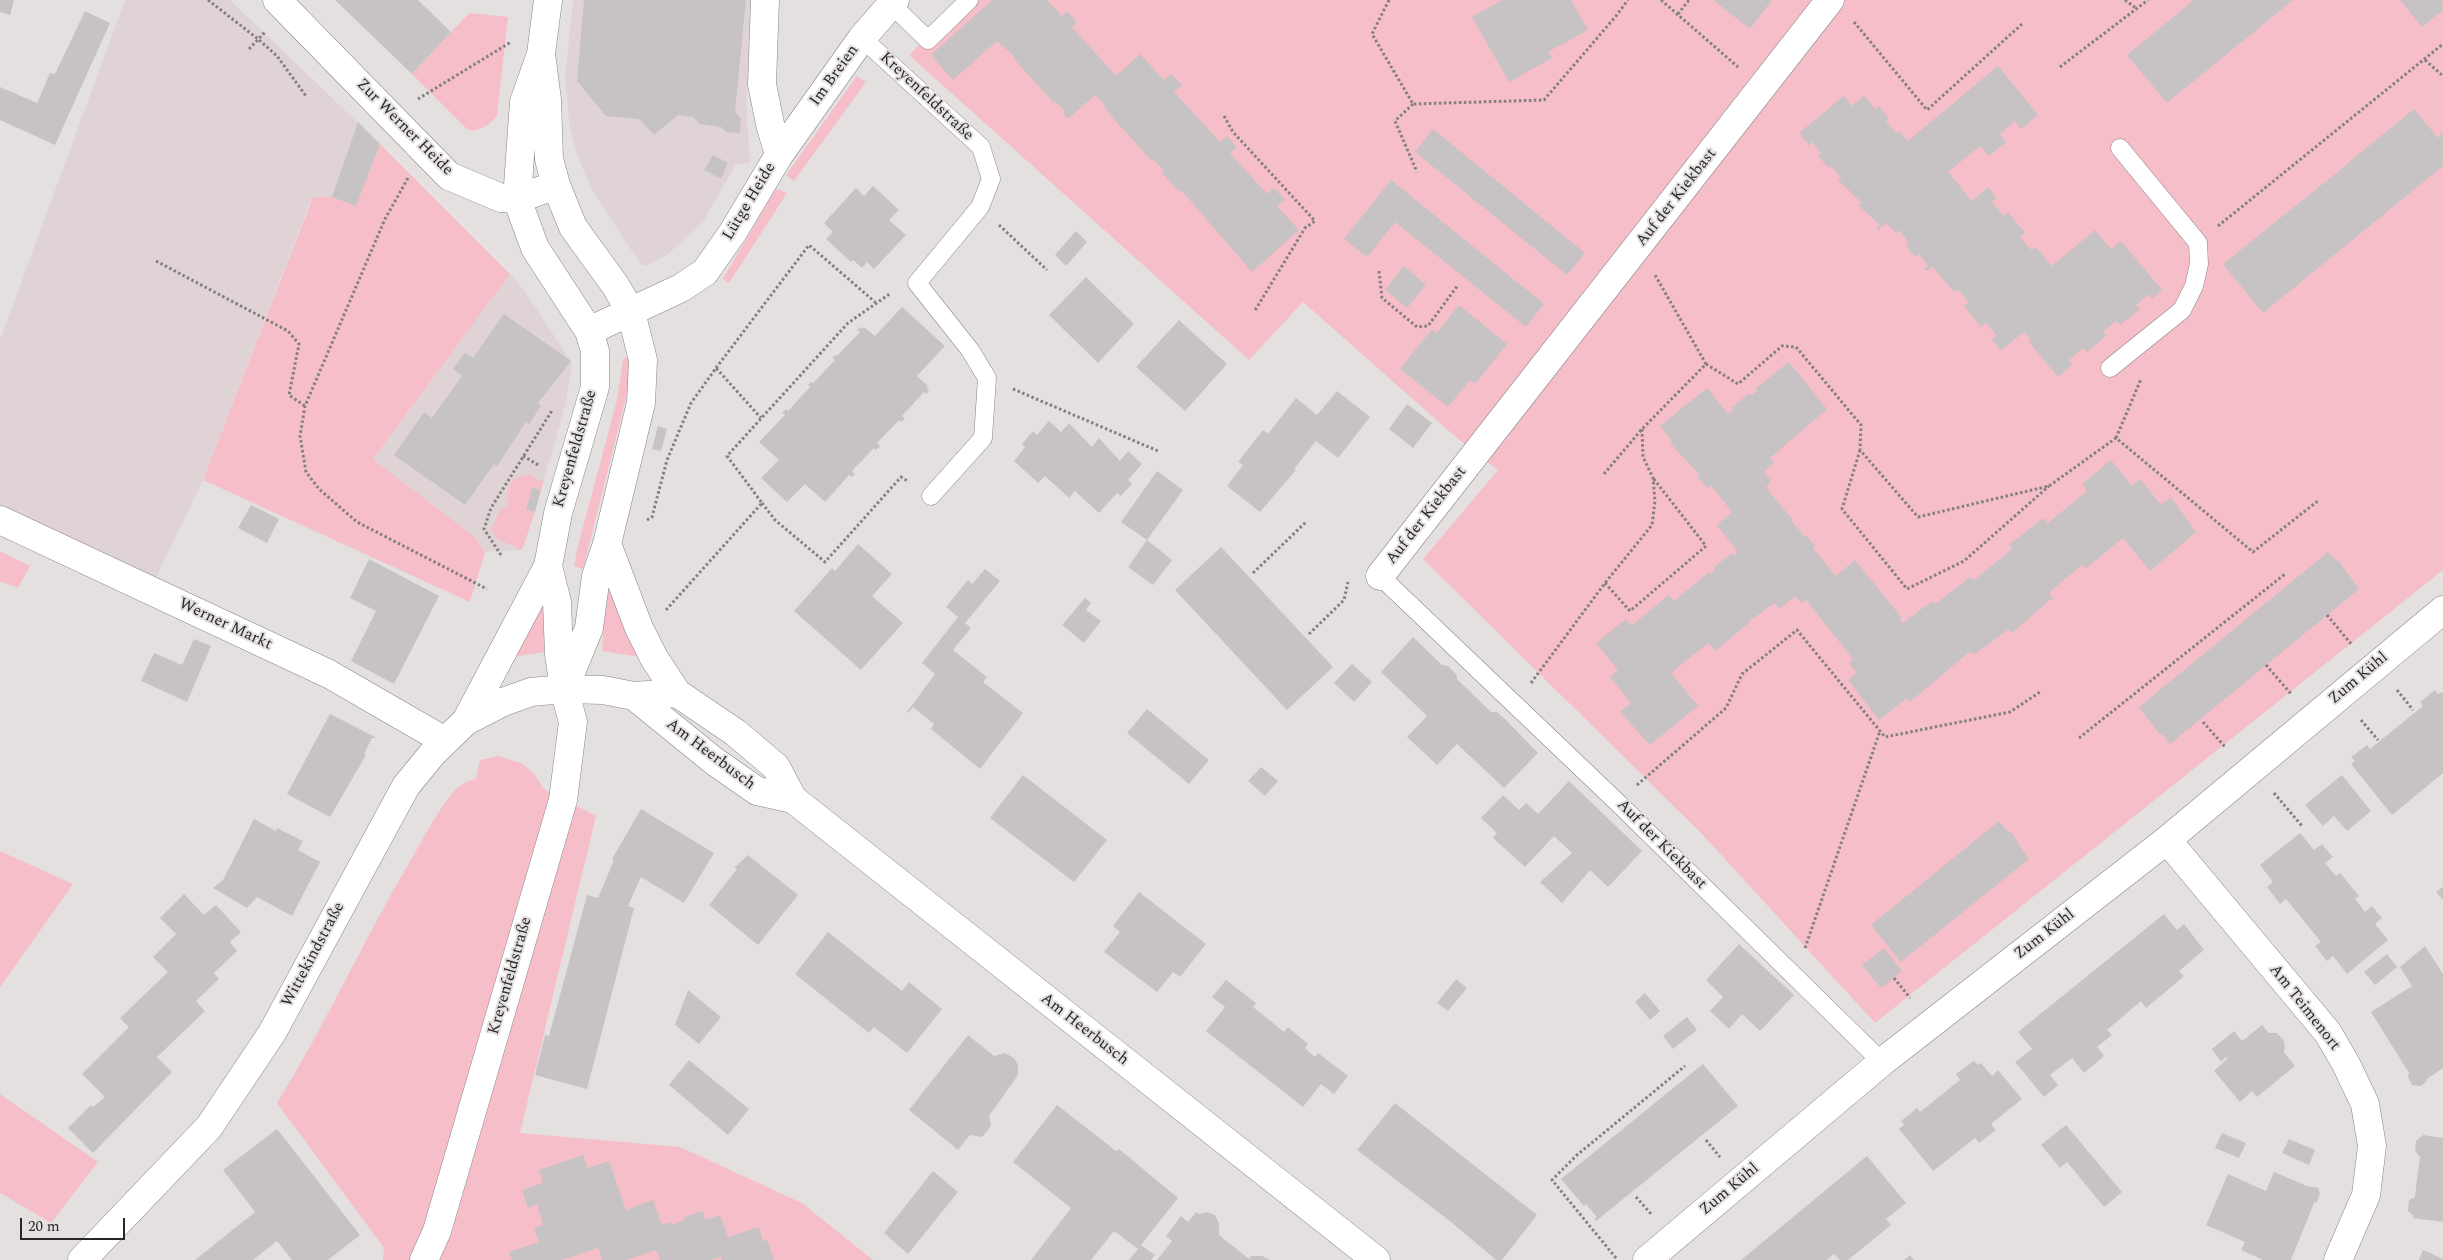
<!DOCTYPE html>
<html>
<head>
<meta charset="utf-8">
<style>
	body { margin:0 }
	#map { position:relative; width:2443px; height:1260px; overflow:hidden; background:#e4e0e0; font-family:Spectral,serif }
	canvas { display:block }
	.scale { position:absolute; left:20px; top:1218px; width:105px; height:22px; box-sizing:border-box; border:2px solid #282727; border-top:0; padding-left:6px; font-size:15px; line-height:18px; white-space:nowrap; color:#282727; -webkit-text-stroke:4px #e4e0e0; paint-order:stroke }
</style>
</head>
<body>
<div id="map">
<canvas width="2443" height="1260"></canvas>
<div class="scale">20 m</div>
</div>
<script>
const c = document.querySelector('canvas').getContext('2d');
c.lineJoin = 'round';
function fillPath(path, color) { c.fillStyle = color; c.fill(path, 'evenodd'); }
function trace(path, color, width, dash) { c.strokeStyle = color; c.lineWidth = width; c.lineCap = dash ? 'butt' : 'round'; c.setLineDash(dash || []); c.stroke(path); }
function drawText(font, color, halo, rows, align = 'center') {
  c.font = font + ' Spectral,serif'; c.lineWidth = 4; c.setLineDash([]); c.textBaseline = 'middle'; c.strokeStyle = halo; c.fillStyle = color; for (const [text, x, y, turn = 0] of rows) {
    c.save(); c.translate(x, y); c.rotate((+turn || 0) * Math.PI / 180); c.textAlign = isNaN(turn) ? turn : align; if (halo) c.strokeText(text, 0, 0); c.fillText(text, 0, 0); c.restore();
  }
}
const built = new Path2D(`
	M125,0H230L380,144L356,206L312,197L203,480L150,590L0,520V340Z
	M573,0H755L746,104L750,163L736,164L703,222L667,255L647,266L642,265L631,250L594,193L580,163L570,130L565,77Z
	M510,274L524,290L572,363L566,403L541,490L532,487L526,509L535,512L522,550L485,552L476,538L373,459Z`);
const green = new Path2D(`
	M966,0H2443V570L1875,1023L1702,834L1423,559L1498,470L1458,439L1303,302L1249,360L909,55Z
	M469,13L508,17L497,116C488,126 482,131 468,130L412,74Z
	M857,76L866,82L794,181L786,175Z
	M380,144L510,274L373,459L476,538L485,552L470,602L203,480L313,197H332L356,205Z
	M776,189L787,193L729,283L723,279Z
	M627,357L629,359L627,394L583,569L574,566L577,550L617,400L623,359Z
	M531,474L537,480L544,481L541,490L532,488L526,509L535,512L522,550L496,538L492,529L499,511L509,504C504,486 514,476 531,474Z
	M0,551L30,566L18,588L0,581Z
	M609,591L637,654L634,656L602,651L606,595Z
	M544,602L545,652L518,656V650Z
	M499,756L523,764L535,775L544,789L596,816L520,1133L680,1147L802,1203L873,1260H383L384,1248L277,1103C325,1026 363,941 409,863C424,838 437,810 456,789C462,783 469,781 476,779L480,760Z
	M0,851L73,884L0,987Z
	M0,1094L98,1162L51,1223L0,1193Z`);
const building = new Path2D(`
	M0,0H14L10,15L0,12Z
	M335,0H418L451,32L412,74Z
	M584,0H746L735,112L741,119L740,133L726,132L721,127L700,124L693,117L678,115L654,135L639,119L606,116L577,81Z
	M992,0H1047L1062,16L1067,11L1077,22L1072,27L1116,76L1140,54L1164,80L1171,74L1182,85L1174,92L1220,142L1227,136L1237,147L1230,153L1267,194L1274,188L1285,200L1277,206L1299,230L1252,272L1181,190L1179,192L1162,173L1164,171L1153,159L1151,160L1105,109L1107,108L1095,95L1068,119L1063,113L1065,111L1055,101L1054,103L1014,59L1015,57L997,41L953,80L931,55Z
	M1502,0H1571L1588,30L1548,52L1552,58L1509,82L1472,17Z
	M1713,0H1772L1750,29Z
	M2194,0H2293L2167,103L2127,55Z
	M2400,0H2442L2443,10L2422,27Z
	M85,11L110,23L55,145L0,120V87L37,103L50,73L55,74Z
	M1998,66L2038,115L2021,129L2015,121L2000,134L2006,142L1989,156L1980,146L1948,172L1972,201L1988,187L1997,198L1992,202L2004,216L2008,212L2025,233L2020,237L2031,250L2036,247L2052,266L2095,230L2111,249L2121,241L2162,290L2152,299L2149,294L2136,305L2140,309L2120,325L2116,321L2103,332L2106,336L2087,352L2083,348L2069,360L2072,365L2058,377L2029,342L2031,340L2024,332L2001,350L1992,340L1997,336L1986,323L1981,327L1964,306L1969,302L1958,290L1954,292L1933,267L1926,271L1924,269L1928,266L1919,254L1915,257L1906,246L1909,243L1899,230L1895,233L1887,223L1878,230L1876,228L1880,225L1858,205L1861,202L1838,180L1841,178L1831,166L1829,168L1818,156L1821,153L1812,142L1809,145L1799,133L1844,96L1852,106L1864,96L1875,109L1879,106L1889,118L1886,121L1896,133L1899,131L1908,141Z
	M2414,109L2438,138L2443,133V166L2263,313L2223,264L2350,162L2381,200L2350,161Z
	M358,122L380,144L356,206L332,197Z
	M1433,129L1585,253L1567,275L1415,152Z
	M713,155L728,163L721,179L704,170Z
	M1391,180L1544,304L1526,327L1395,222L1367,257L1344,239Z
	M873,186L899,210L889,220L906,235L874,269L867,262L862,268L853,260L851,262L826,239L833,232L824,223L856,188L864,196Z
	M1076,231L1087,242L1066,266L1055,255Z
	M1404,266L1426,285L1407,308L1385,290Z
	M1086,277L1134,324L1098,363L1049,315Z
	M1459,305L1507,344L1475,384L1470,380L1448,407L1400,369L1432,329L1437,333Z
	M902,307L945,346L917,376L928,386L927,388L929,391L926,394L924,392L902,416L905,419L901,422L899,420L877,443L880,446L876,450L874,448L852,471L855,474L852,477L849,475L825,502L805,484L787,502L761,478L779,460L759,442L785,415L782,413L786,409L788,411L810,387L808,385L811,382L813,383L835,360L832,358L835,355L837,356L860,332L857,330L861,327L862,329L864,327L875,336Z
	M504,314L571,361L538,403L541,406L529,424L526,422L497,466L494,464L465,505L394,455L424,412L432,418L462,376L453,369L465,353L473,358Z
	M1179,320L1227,364L1185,411L1136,367Z
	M1789,362L1827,409L1770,458L1774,463L1764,472L1771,481L1766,488L1793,520L1792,521L1804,536L1806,535L1815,546L1813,548L1836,576L1855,560L1902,618L1900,620L1903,623L1932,601L1935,604L1970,577L1973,581L2012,549L2009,545L2043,518L2048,523L2087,491L2082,484L2111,460L2132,486L2140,479L2161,505L2171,497L2196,532L2150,571L2123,538L2085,569L2082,565L2066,578L2049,593L2054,600L2051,599L2012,633L2009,629L1975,654L1969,652L1910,702L1907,698L1879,720L1848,680L1857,673L1849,663L1853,659L1806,600L1801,603L1795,596L1779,609L1775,603L1749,621L1750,622L1715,651L1708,643L1671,673L1698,706L1650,745L1620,712L1631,703L1610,677L1618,670L1596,643L1626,619L1632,625L1669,595L1674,601L1709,572L1711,574L1715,571L1713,568L1732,553L1734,555L1738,552L1717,525L1732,512L1711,485L1707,488L1697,476L1699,474L1670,443L1672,441L1660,426L1707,388L1728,414L1733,410L1731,408L1750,393L1752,395L1757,391L1755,389Z
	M1337,391L1370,417L1338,458L1316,441L1294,469L1296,470L1260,512L1227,486L1243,465L1238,462L1263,430L1268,434L1296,398L1317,415Z
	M1407,404L1432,423L1413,448L1389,429Z
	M1049,421L1061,432L1069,423L1092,447L1099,438L1120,461L1128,451L1142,464L1128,480L1132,484L1121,496L1117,493L1099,513L1075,491L1069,498L1045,476L1038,483L1014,461L1025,447L1022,444L1033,431L1037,435Z
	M658,426L667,429L661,451L652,449Z
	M1157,471L1183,490L1147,540L1121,522Z
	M532,487L541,490L535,512L526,510Z
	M251,505L279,519L267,543L238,528Z
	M1147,540L1172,560L1153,585L1128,567Z
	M858,544L892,574L872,596L903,623L861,670L794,611L832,568L835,571Z
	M1221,547L1333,667L1287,710L1175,590Z
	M2328,552L2336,561L2338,560L2359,589L2170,744L2162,734L2160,735L2139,707Z
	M369,559L439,596L394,684L351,661L376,611L350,598Z
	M985,569L1000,581L965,623L971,628L953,650L987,677L983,682L1023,713L980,769L931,729L934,724L913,707L908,713L907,712L935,674L922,663L958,617L946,607L968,580L972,584Z
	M1085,598L1091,603L1086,610L1101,621L1084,643L1062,625Z
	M1413,637L1442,665L1448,666L1457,675V679L1491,712H1497L1506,720L1538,753L1504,788L1457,744L1437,765L1407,737L1427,716L1381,672Z
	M194,639L211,646L187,702L141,681L154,653L182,665Z
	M1352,664L1372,682L1354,702L1334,683Z
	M2435,690L2438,694L2443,692V773L2392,815L2351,764L2355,761L2351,757L2367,745L2370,749L2423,706L2420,702Z
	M1147,709L1209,760L1189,784L1127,733Z
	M330,714L377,738H372L364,754L366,755L330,817L287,794Z
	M1261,767L1278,781L1265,796L1248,781Z
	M1023,775L1107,840L1074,882L990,818Z
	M2342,775L2371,811L2347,831L2334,816L2323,826L2305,805Z
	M1569,781L1642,851L1608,887L1590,870L1562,903L1540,882L1572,853L1554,836L1525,867L1493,838L1497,833L1481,818L1503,795L1519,810L1526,803L1538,814Z
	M641,809L714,853L684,903L641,877L628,906L634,908L587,1089L535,1075L545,1035L549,1036L587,895L598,898L614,860L612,859Z
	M254,819L276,831L277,828L303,841L298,850L320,862L292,916L257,897L247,908L213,888L223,880Z
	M1999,821L2008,832L2010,831L2029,859L1901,962L1871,925Z
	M2300,833L2314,850L2322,844L2333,857L2325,863L2336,876L2340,873L2359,896L2355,899L2365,912L2372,906L2382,918L2375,924L2388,940L2347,974L2333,956L2327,961L2315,946L2321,942L2286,899L2280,904L2267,887L2273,882L2260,865Z
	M748,855L798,895L758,945L709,905L737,869L734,868Z
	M2443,887V900L2436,892Z
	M1139,892L1206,944L1180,977L1173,972L1157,992L1104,952L1120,932L1113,926Z
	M184,894L204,915L216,905L241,932L230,942L237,951L214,973L219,979L196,1001L205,1011L157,1057L172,1072L93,1153L68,1128L91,1105L93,1107L105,1097L82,1074L129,1027L120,1018L168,972L153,957L176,934L160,918Z
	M2164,914L2177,930L2184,924L2204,950L2179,971L2184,976L2163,994L2146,1008L2141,1001L2107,1030L2112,1035L2097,1047L2104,1056L2084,1073L2072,1058L2050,1075L2058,1085L2044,1097L2015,1062L2032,1049L2018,1032Z
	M828,932L902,991L909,982L942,1009L907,1053L874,1027L869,1033L795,974Z
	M1739,944L1794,995L1760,1031L1742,1014L1729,1029L1710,1011L1723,997L1706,980Z
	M2425,946L2443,974V1068L2427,1079L2426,1082L2421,1086L2412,1085L2408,1077L2409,1073L2371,1012L2412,986L2400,967Z
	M1884,948L1902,971L1881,988L1862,965Z
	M2387,954L2397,967L2375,985L2364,972Z
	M1456,979L1467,988L1448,1011L1437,1003Z
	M1226,980L1256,1003L1253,1007L1284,1032L1288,1027L1308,1044L1305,1048L1315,1057L1318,1053L1348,1076L1334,1094L1321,1084L1303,1107L1206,1031L1225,1007L1212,997Z
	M688,990L721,1017L699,1044L675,1025Z
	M1645,993L1660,1011L1650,1020L1635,1002Z
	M1687,1017L1697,1030L1673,1049L1663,1036Z
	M2262,1025L2269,1033H2277L2284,1041L2285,1050L2283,1051L2295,1066L2257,1097L2252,1091L2240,1102L2214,1071L2227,1059L2226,1057L2221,1062L2212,1049L2234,1031L2242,1041Z
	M968,1035L994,1056L1005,1053L1014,1058L1018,1065V1075L989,1116L991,1126L982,1137L970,1135L958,1150L909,1110Z
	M689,1060L749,1109L728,1135L669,1085Z
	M1974,1061L1978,1065L1981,1063L1992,1076L1998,1070L2022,1099L1991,1124L1996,1130L1979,1143L1975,1138L1933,1171L1899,1129L1904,1125L1901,1121L1917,1108L1920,1112L1960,1080L1956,1074Z
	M1703,1064L1738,1106L1596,1221L1594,1219L1597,1217L1586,1204L1584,1206L1561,1179Z
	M1395,1103L1537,1215L1502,1260H1496L1451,1222L1357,1150Z
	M1057,1105L1116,1151L1119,1149L1178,1198L1141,1245L1155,1255L1151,1260H1129L1138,1249L1114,1231L1091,1260H1031L1071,1208L1013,1162Z
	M2066,1125L2122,1192L2104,1207L2067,1162L2060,1168L2041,1145Z
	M277,1129L360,1235L328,1260H292L277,1241L253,1260H195L255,1212L223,1170Z
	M2222,1133L2246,1143L2239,1158L2215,1148Z
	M2423,1135L2443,1138V1222L2413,1218V1215L2408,1211L2409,1200L2415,1197L2417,1178L2420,1157L2415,1151L2416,1141Z
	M2289,1139L2315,1150L2309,1165L2282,1153Z
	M583,1155L588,1168L609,1161L626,1210L653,1200L662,1225L671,1222L672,1225L685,1220L684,1217L703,1211L705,1220L720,1215L728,1237L759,1227L763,1241L767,1240L774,1260H722L721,1257L711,1260H660L656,1250L626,1260H602L598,1248L561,1260H512L509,1252L539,1242L534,1228L543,1225L537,1204L528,1208L522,1190L543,1183L539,1170Z
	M1867,1156L1906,1203L1886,1219L1891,1225L1848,1260H1840L1834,1254L1827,1260H1741Z
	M933,1171L958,1192L908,1254L884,1233Z
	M2274,1172L2307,1186L2318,1188L2320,1194L2317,1202L2314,1203L2291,1260H2263L2241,1250L2245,1242L2206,1225L2228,1174L2266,1191Z
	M1196,1212L1199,1214L1207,1212L1215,1215L1219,1223V1235L1249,1259L1251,1256H1262L1270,1260H1157L1172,1241L1166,1236L1181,1216L1188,1222Z
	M2423,1250L2443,1259V1260H2419Z
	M1910,1255L1914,1260H1904Z`);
const path = new Path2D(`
	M208,0L258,39L277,56L306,96
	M1389,0L1372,34L1413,104L1544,100L1616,16L1628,0
	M1661,0L1738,67
	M2125,0L2137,9
	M1678,14L1689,0
	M1854,22L1927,110L2022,24
	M249,49L265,32
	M2425,60L2443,76
	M2060,67L2148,0
	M418,99L511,42
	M1413,104L1395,121L1417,172
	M1224,116L1233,132L1315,221L1305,228L1254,312
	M408,178L385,219L305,406L300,436L306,472L319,489L357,522L487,589
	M999,225L1047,270
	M2218,226L2443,44
	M156,261L288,331L299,344L289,395L305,406
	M1379,271L1382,298L1417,327L1428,326L1458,285
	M1706,364L1738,384L1782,346L1796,347L1861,425L1860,450L1918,517L2049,486L2116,438L2253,552L2319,500
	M716,368L809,245L875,302
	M1013,389L1158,451
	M2116,438L2141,379
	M1860,450L1842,509L1907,589L1964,561L2049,486
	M523,456L540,466
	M1604,474L1642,429L1706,364L1655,275
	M762,503L775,520L825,562L901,477L909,482
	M647,520L652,517L667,460L691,403L716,368L761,418
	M501,555L484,529L491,508L553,409
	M1253,573L1306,522
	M1605,583L1630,611L1706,546L1653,478
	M666,610L762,503L727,456L848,323L891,293
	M2327,615L2352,645
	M1309,634L1344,600L1348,582
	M2266,665L2292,695
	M1531,683L1605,583L1652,525L1655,501L1653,478L1643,457L1642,429
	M2397,690L2413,710
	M2361,720L2378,740
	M2203,722L2226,748
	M2079,738L2285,574
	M1637,785L1726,708L1742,674L1797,630L1885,737L2010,712L2040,692
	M2274,793L2302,826
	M1805,948L1880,731
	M1894,978L1910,998
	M1706,1140L1720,1157
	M1636,1197L1652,1215
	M1616,1258L1552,1180L1577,1155L1685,1066`);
const service = new Path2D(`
	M891,4L928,40L969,0
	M862,38L981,147L991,179L980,207L917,283L970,350L987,378L983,438L931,496
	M2110,368L2182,310L2194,286L2199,264L2198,243L2120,148
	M1380,576L1617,802L1882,1062`);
const minor = new Path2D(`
	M277,0L449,176L501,198L517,199L556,185
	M765,0L762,84L770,124L779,155
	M542,61L547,100L549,159L556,185L573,227L615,285L631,312L643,360L641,403L607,544L596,576L589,628L565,687
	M589,331L681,288L705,272L733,232L779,155L862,38L895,0
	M0,520L329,674L445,741
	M607,544L639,628L654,658L677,693
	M1380,576L1830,0
	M634,696L714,761L757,791L793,799
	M466,721L548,566L558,513L595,387V351L589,331L535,248L517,199L524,102L541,54L548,0
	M2167,840L2328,1033L2346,1064L2365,1104L2372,1146L2366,1195L2338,1260
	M82,1260L209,1127L272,1033L406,786L433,753L466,721L503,702L531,692L564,689L603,690L634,696L677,693L736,733L776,767L793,799L1376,1260
	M424,1260L437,1231L563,800L573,722L564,689L559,654L557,602L548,566
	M1647,1260L1882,1062L2167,840L2443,610`);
const streetNames = [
	["Im Breien",835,76,-54],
	["Kreyenfeldstraße",926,97,43],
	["Zur Werner Heide",404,128,45],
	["Auf der Kiekbast",1677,198,-52],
	["Lütge Heide",750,202,-59],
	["Kreyenfeldstraße",576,449,-74],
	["Auf der Kiekbast",1427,516,-52],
	["Werner Markt",225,625,25],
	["Zum Kühl",2359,679,-40],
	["Am Heerbusch",710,755,37],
	["Auf der Kiekbast",1661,845,45],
	["Zum Kühl",2045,935,-38],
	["Wittekindstraße",314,955,-62],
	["Kreyenfeldstraße",511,976,-74],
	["Am Teimenort",2304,1008,52],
	["Am Heerbusch",1084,1030,38],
	["Zum Kühl",1730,1190,-40]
];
fillPath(built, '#e0d3d5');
fillPath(green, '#f6bec8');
fillPath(building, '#c7c3c4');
trace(service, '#888484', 19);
trace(minor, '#888484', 29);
trace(path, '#827f7f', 3, [2.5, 2.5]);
trace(service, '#fff', 18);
trace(minor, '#fff', 28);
drawText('16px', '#282727', '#e4e0e0', streetNames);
</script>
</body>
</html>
